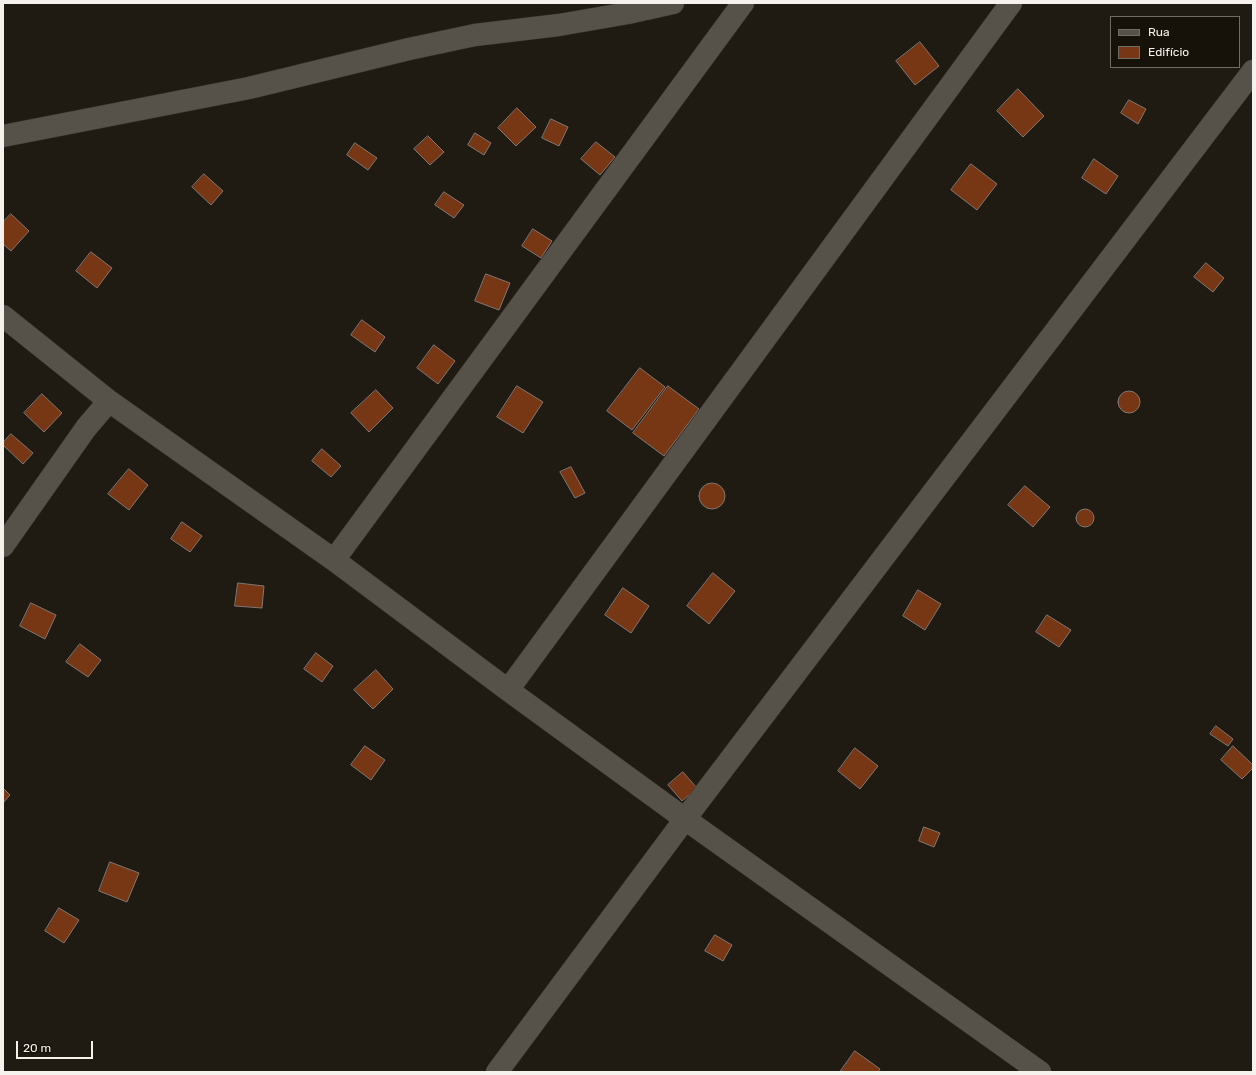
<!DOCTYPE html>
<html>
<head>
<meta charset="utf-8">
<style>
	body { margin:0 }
	#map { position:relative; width:1256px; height:1075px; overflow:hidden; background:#1f1b13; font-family:Rubik,sans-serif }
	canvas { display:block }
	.frame { position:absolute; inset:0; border:4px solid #f5f2ed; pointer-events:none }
	.legend { position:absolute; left:1110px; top:16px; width:130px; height:52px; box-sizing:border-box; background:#16120a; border:1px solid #6f6c65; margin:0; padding:5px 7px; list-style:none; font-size:12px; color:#f5f2ed }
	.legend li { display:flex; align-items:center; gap:8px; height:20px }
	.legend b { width:20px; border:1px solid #6f6c65 }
	.scale { position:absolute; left:16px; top:1041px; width:77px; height:18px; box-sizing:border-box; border:2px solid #f5f2ed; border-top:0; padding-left:5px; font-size:12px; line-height:14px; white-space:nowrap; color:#f5f2ed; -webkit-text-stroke:3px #16120a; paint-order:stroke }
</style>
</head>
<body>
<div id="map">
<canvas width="1256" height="1075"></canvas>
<div class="frame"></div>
<ul class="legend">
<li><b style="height:5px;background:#575249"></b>Rua</li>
<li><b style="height:11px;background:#773715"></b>Edifício</li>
</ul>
<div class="scale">20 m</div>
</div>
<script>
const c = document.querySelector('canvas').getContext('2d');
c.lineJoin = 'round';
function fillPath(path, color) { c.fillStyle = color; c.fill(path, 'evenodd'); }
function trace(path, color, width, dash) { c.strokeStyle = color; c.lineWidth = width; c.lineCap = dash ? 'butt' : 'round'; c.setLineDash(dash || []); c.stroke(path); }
const building = new Path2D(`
	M920,42L939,66L915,85L896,61Z
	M1018,89L1044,116L1023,137L997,111Z
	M1129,100L1146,109L1138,124L1121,113Z
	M517,108L536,127L516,146L498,128Z
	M551,119L568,127L559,146L542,138Z
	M475,133L491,143L484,155L468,145Z
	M428,136L444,152L430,165L414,149Z
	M596,142L615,157L600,175L581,159Z
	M355,143L377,158L368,170L347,155Z
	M1094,159L1118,176L1106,194L1082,178Z
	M971,164L997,184L977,210L951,190Z
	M204,174L223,191L211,205L192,187Z
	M444,192L464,205L454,218L435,205Z
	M11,214L29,231L11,251L3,244V222Z
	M533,229L552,241L541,258L522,246Z
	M91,252L112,268L97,288L76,271Z
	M1206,263L1224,278L1213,292L1194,277Z
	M486,274L510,283L499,310L475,301Z
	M362,320L385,337L375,352L351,335Z
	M434,345L455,361L438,384L417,368Z
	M640,368L665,387L632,430L607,411Z
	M517,386L543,402L523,433L497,417Z
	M668,386L699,409L664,456L633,433Z
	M376,390L393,408L369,432L351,413Z
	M1118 402a11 11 0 1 1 22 0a11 11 0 1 1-22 0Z
	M42,394L62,413L44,432L24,413Z
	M11,434L33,453L23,464L3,445V443Z
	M322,449L341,466L331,477L312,461Z
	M571,467L585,493L575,498L560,472Z
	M129,469L148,485L129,510L108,494Z
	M699 496a13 13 0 1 1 26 0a13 13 0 1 1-26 0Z
	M1025,486L1050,507L1033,527L1008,505Z
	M1076 518a9 9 0 1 1 18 0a9 9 0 1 1-18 0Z
	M182,522L202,536L190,552L171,539Z
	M713,573L735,591L709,624L687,606Z
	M238,583L264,586L262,608L235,606Z
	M623,588L649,606L631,633L605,615Z
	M918,590L941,604L925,630L903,616Z
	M31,603L56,615L45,639L20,626Z
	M1047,615L1071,630L1059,647L1036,632Z
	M80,644L101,660L88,677L66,662Z
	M316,653L333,666L322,682L304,669Z
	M376,670L393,689L373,709L354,690Z
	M1216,726L1233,739L1228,746L1210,734Z
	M365,746L385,760L371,780L351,765Z
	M1233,746L1253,765V768L1242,779L1221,760Z
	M855,748L878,766L860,789L838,771Z
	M683,772L697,788L682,801L668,785Z
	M3,788L10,795L3,803Z
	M924,827L940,833L934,847L919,841Z
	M110,862L139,873L127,902L99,891Z
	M59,908L79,920L64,943L45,931Z
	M715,935L732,945L723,961L705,951Z
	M855,1051L880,1069L878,1072H840Z`);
const street = new Path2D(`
	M3,136L249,88L409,49L475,35L559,25L628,13L673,3
	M3,316L109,401L334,560L508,690L685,819L1040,1072
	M3,546L86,428L109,401
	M334,560L743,3
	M508,690L1011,3
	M497,1072L685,819L1253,71`);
fillPath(building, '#773715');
trace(building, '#827772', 1);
trace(street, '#383531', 23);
trace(street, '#575249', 22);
</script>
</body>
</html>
